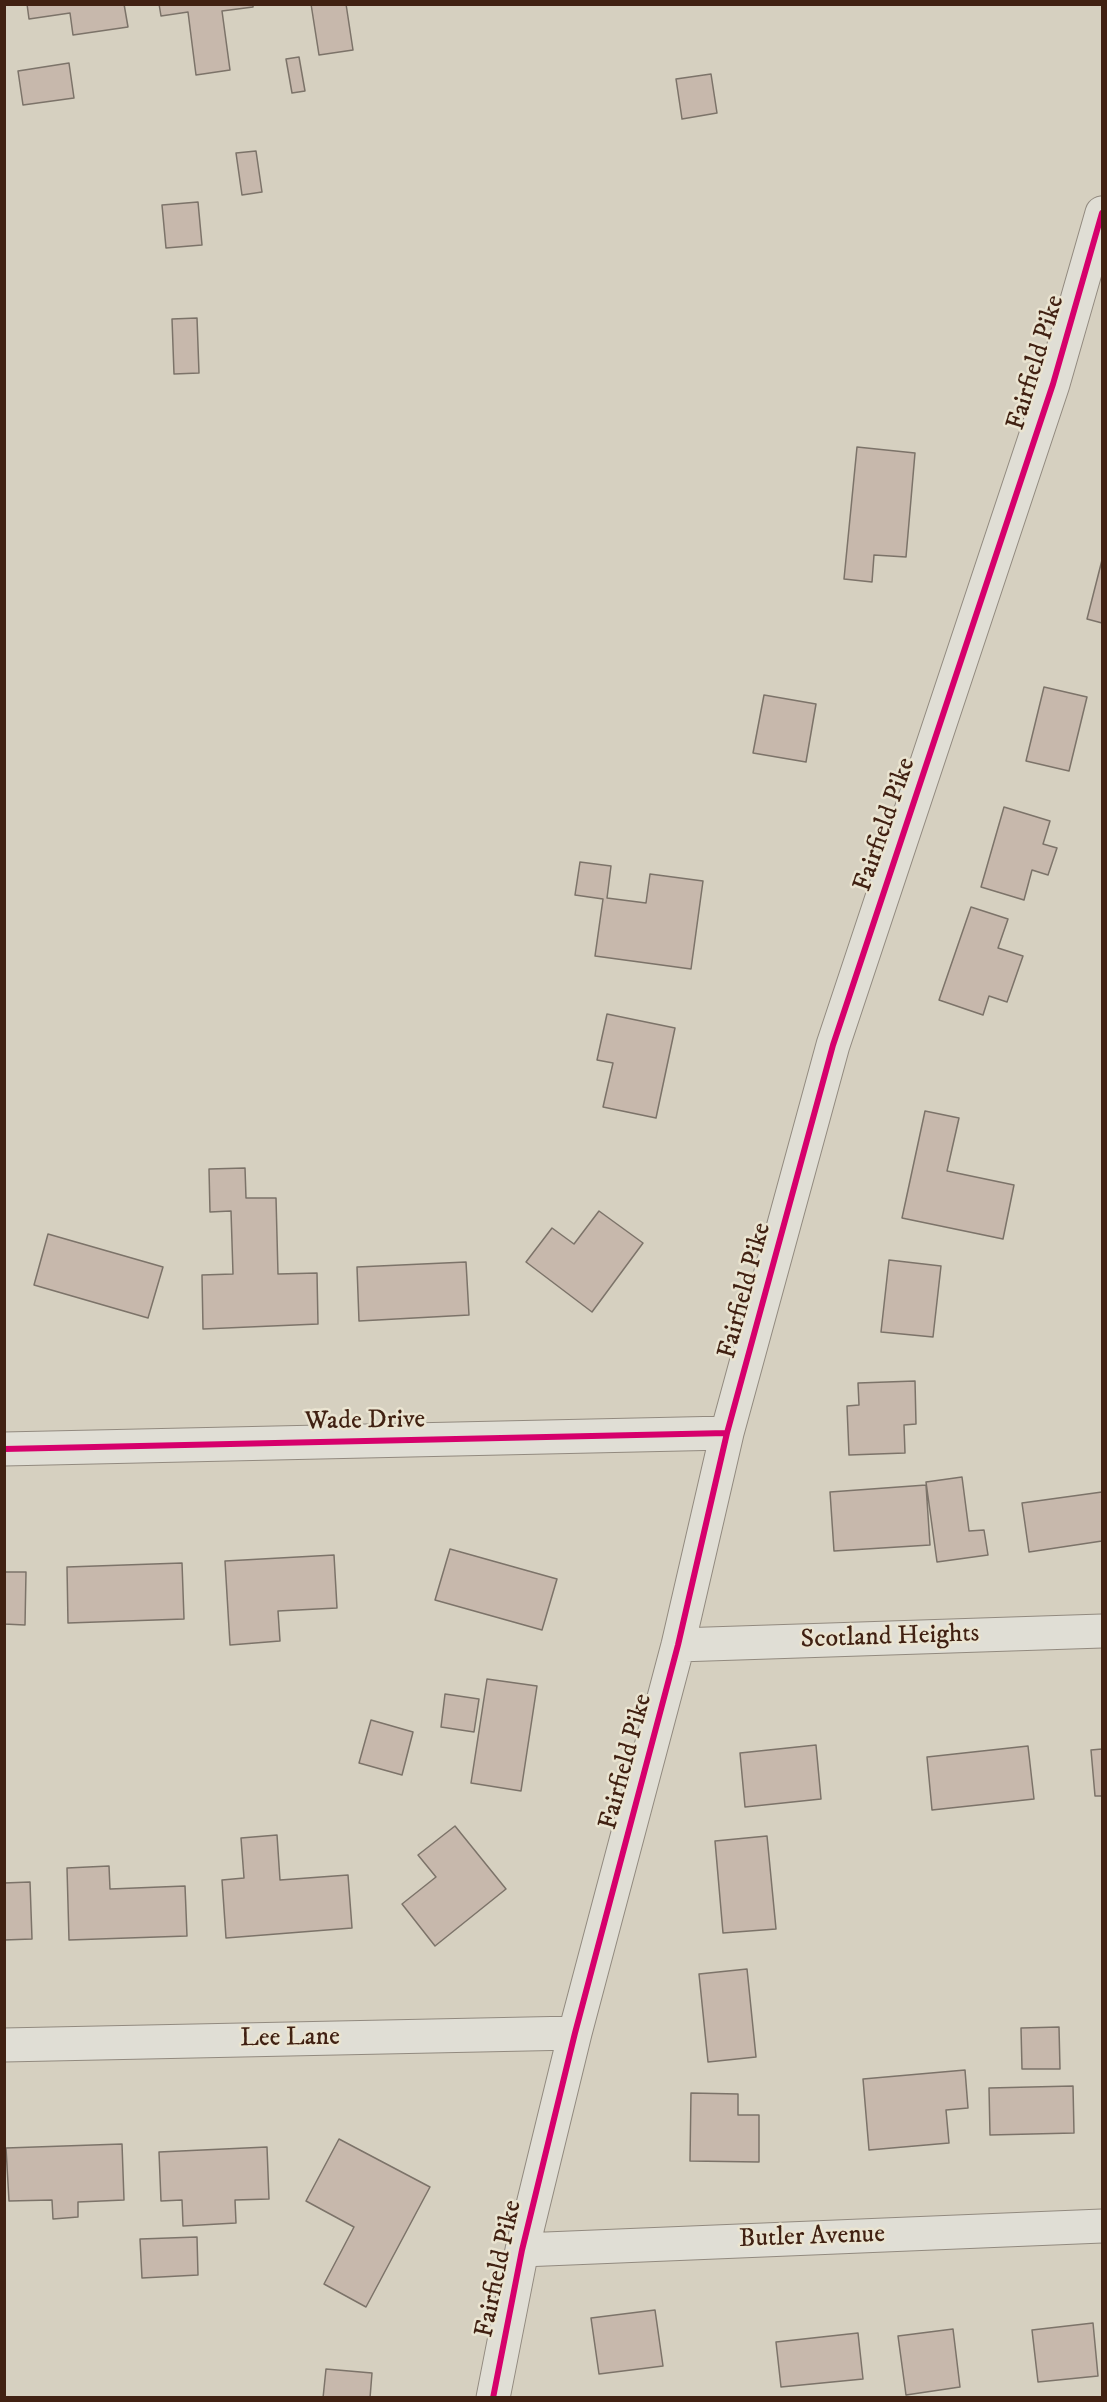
<!DOCTYPE html>
<html>
<head>
<meta charset="utf-8">
<style>
	body { margin:0 }
	#map { position:relative; width:1107px; height:2402px; overflow:hidden; background:#d6d0c0; font-family:"IM FELL DW Pica",serif }
	canvas { display:block }
	.frame { position:absolute; inset:0; border:6px solid #412112; pointer-events:none }
</style>
</head>
<body>
<div id="map">
<canvas width="1107" height="2402"></canvas>
<div class="frame"></div>
</div>
<script>
const c = document.querySelector('canvas').getContext('2d');
c.lineJoin = 'round';
function fillPath(path, color) { c.fillStyle = color; c.fill(path, 'evenodd'); }
function trace(path, color, width, dash) { c.strokeStyle = color; c.lineWidth = width; c.lineCap = dash ? 'butt' : 'round'; c.setLineDash(dash || []); c.stroke(path); }
function drawText(font, color, halo, rows, align = 'center') {
  c.font = font + ' "IM FELL DW Pica",serif'; c.lineWidth = 5; c.setLineDash([]); c.textBaseline = 'middle'; c.strokeStyle = halo; c.fillStyle = color; for (const [text, x, y, turn = 0] of rows) {
    c.save(); c.translate(x, y); c.rotate((+turn || 0) * Math.PI / 180); c.textAlign = isNaN(turn) ? turn : align; if (halo) c.strokeText(text, 0, 0); c.fillText(text, 0, 0); c.restore();
  }
}
const building = new Path2D(`
	M27,4H124L128,27L73,35L70,13L29,19Z
	M159,4H253V7L222,11L230,70L196,75L188,12L161,16Z
	M311,4H346L353,50L319,55Z
	M299,57L305,91L292,93L286,59Z
	M69,63L74,98L23,105L18,71Z
	M711,74L717,113L682,119L676,79Z
	M256,151L262,192L242,195L236,153Z
	M198,202L202,245L166,248L162,205Z
	M197,318L199,373L174,374L172,319Z
	M857,447L915,453L906,557L874,555L872,582L844,579Z
	M1102,560V623L1087,619Z
	M1044,687L1087,697L1069,771L1026,761Z
	M764,695L816,704L806,762L753,753Z
	M1004,807L1050,821L1043,844L1057,848L1048,875L1032,870L1024,900L981,887Z
	M580,862L611,866L607,898L646,903L650,874L703,881L691,969L595,956L603,899L575,895Z
	M971,907L1008,919L998,948L1023,956L1007,1002L989,996L983,1015L939,1000Z
	M607,1014L675,1028L656,1118L603,1107L613,1063L597,1060Z
	M925,1111L959,1118L947,1171L1014,1185L1003,1239L902,1218Z
	M245,1168L246,1198H276L278,1274L317,1273L318,1324L203,1329L202,1275L233,1274L231,1211L210,1212L209,1169Z
	M599,1211L643,1243L592,1312L526,1262L552,1228L574,1244Z
	M48,1234L163,1267L148,1318L34,1285Z
	M889,1260L941,1266L933,1337L881,1332Z
	M466,1262L469,1315L359,1321L357,1267Z
	M915,1381L916,1424L904,1425L905,1453L849,1455L847,1406L859,1405L858,1383Z
	M962,1477L969,1531L984,1530L988,1555L937,1562L926,1482Z
	M926,1485L930,1545L834,1551L830,1492Z
	M1102,1492V1541L1029,1552L1022,1503Z
	M450,1549L557,1579L542,1630L435,1600Z
	M334,1555L337,1608L278,1611L280,1641L230,1645L225,1561Z
	M182,1563L184,1619L68,1623L67,1567Z
	M4,1572H26L25,1625L4,1624Z
	M487,1679L537,1686L521,1791L471,1783Z
	M445,1694L479,1699L474,1732L441,1727Z
	M371,1720L413,1732L402,1775L359,1763Z
	M816,1745L821,1799L745,1807L740,1753Z
	M1028,1746L1034,1799L932,1810L927,1757Z
	M1102,1749V1796H1095L1091,1750Z
	M455,1826L506,1889L435,1946L402,1904L436,1877L418,1855Z
	M277,1835L280,1880L348,1875L352,1928L226,1938L222,1880L244,1878L241,1838Z
	M767,1836L776,1929L723,1933L715,1841Z
	M109,1866L110,1889L185,1886L187,1936L69,1940L67,1868Z
	M30,1882L32,1939L4,1940V1883Z
	M747,1969L756,2057L708,2062L699,1974Z
	M1059,2027L1060,2069H1022L1021,2028Z
	M965,2070L968,2108L946,2110L949,2143L869,2150L863,2079Z
	M1073,2086L1074,2133L990,2135L989,2088Z
	M691,2093L738,2094V2115H759V2162L690,2161Z
	M339,2139L430,2187L366,2307L324,2284L354,2227L306,2201Z
	M122,2144L124,2200L78,2202V2217L53,2219L52,2200L9,2201L6,2148Z
	M267,2147L269,2199L235,2200L236,2223L183,2226L182,2200L161,2201L159,2152Z
	M197,2237L198,2275L142,2278L140,2239Z
	M655,2310L663,2366L599,2374L591,2318Z
	M1093,2323L1098,2376L1038,2382L1032,2330Z
	M953,2329L960,2387L906,2395L898,2336Z
	M858,2333L863,2379L781,2387L776,2342Z
	M326,2369L372,2373L370,2398H323Z`);
const minor = new Path2D(`
	M4,1449L727,1433
	M678,1645L1102,1631
	M4,2045L575,2033
	M522,2250L1102,2226
	M493,2398L522,2250L575,2033L678,1645L727,1433L833,1045L1053,384L1102,213`);
const cycleway = new Path2D(`
	M4,1449L727,1433
	M493,2398L522,2250L575,2033L678,1645L727,1433L833,1045L1053,384L1102,213`);
const streetNames = [
	["Fairfield Pike",1037,363,-73],
	["Fairfield Pike",886,825,-71],
	["Fairfield Pike",746,1291,-75],
	["Wade Drive",365,1422,-1],
	["Scotland Heights",890,1638,-2],
	["Fairfield Pike",627,1762,-75],
	["Lee Lane",290,2039,-1],
	["Butler Avenue",812,2238,-2],
	["Fairfield Pike",500,2269,-78]
];
fillPath(building, '#c7b8ac');
trace(building, '#7c7369', 1.5);
trace(minor, '#928a7f', 35);
trace(minor, '#e0ded5', 33);
trace(cycleway, '#d6006c', 6);
drawText('26px', '#412112', '#eae4d1', streetNames);
</script>
</body>
</html>
